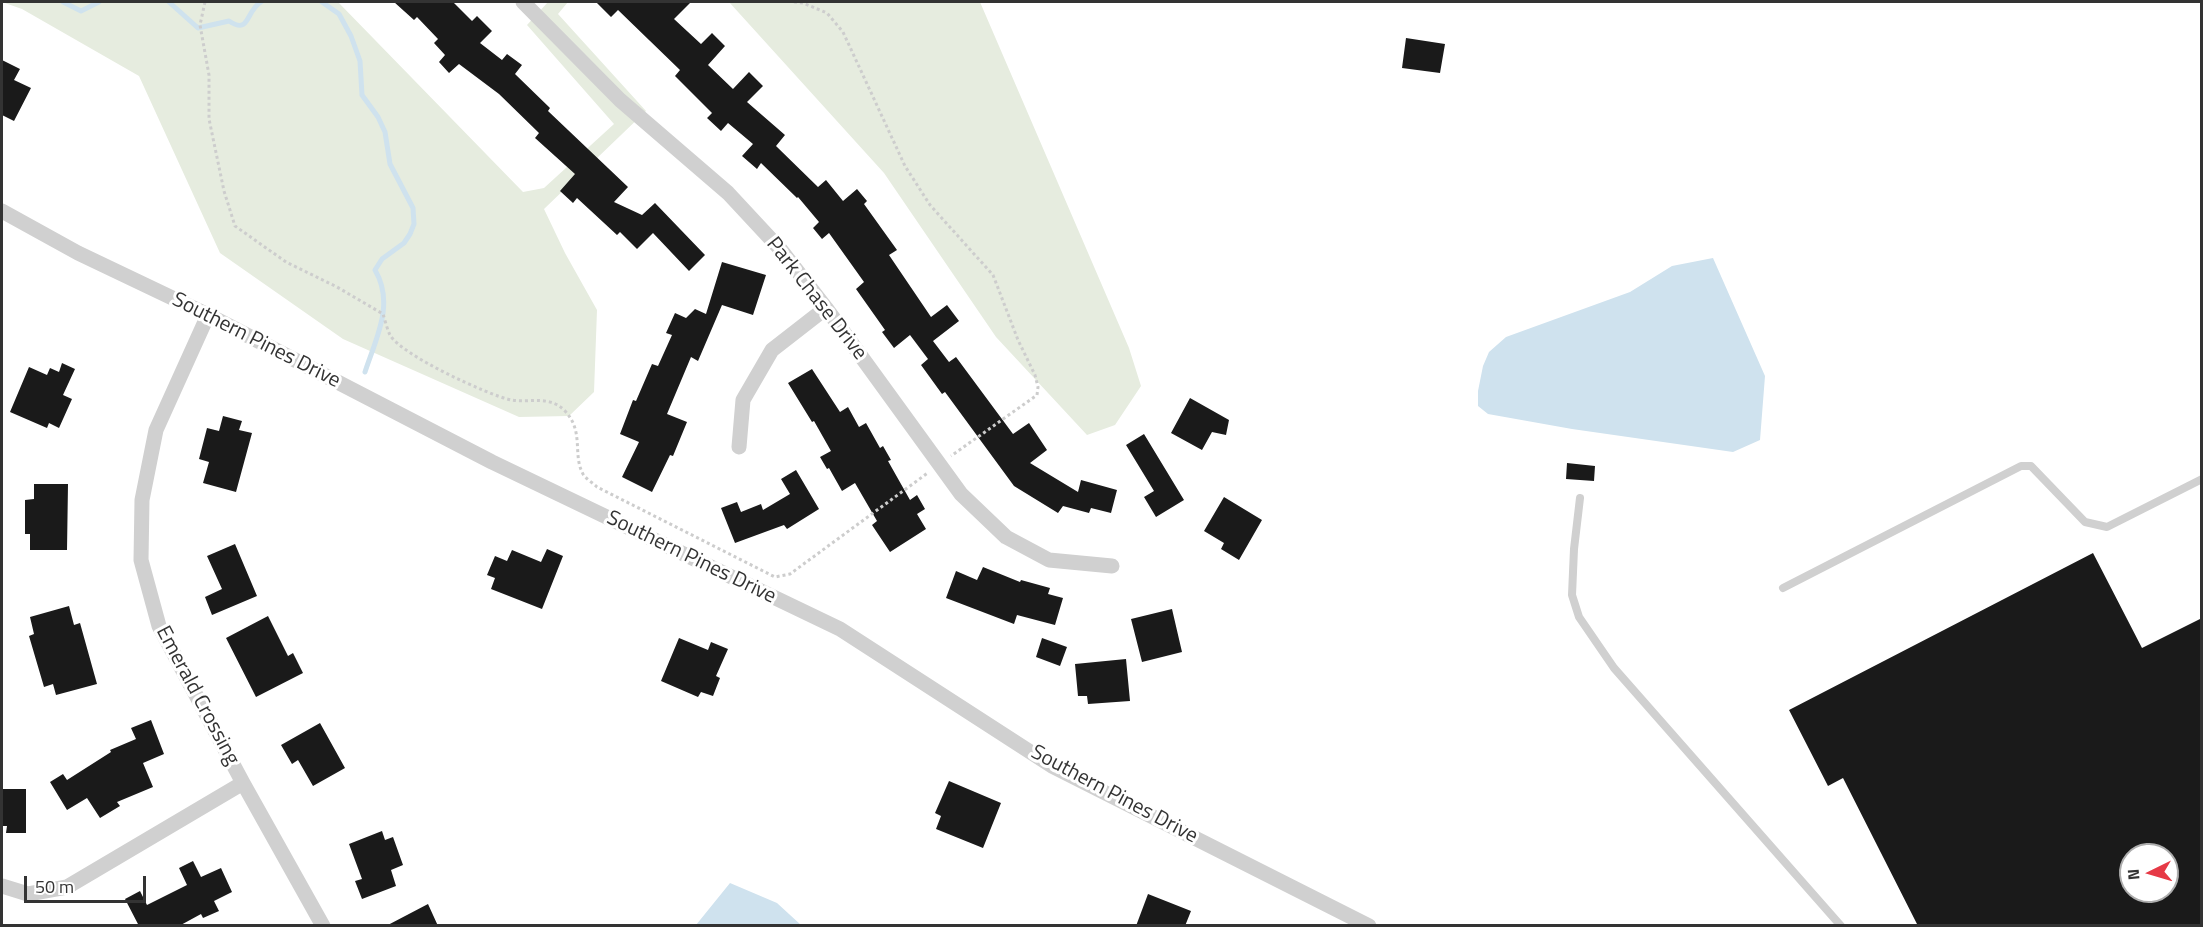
<!DOCTYPE html>
<html>
<head>
<meta charset="utf-8">
<style>
	body { margin:0 }
	#map { position:relative; width:2203px; height:927px; overflow:hidden; background:#fff; font-family:"Titillium Web",sans-serif }
	canvas { display:block }
	.frame { position:absolute; inset:0; border:3px solid #333; pointer-events:none }
	.north { position:absolute; left:2119px; top:843px; width:60px; height:60px; box-sizing:border-box; background:#fff; border:2px solid #adadad; border-radius:50%; rotate:265deg; font-size:16px; font-weight:700; line-height:24px; text-align:center; color:#333 }
	.north::after { content:''; display:block; margin:auto; width:21px; height:27px; background:#e63946; clip-path:polygon(50% 0,100% 100%,50% 72%,0 100%) }
	.scale { position:absolute; left:24px; top:876px; width:122px; height:27px; box-sizing:border-box; border:3px solid #333; border-top:0; padding-left:8px; font-size:18px; line-height:21px; white-space:nowrap; color:#333; -webkit-text-stroke:4px #fff; paint-order:stroke }
</style>
</head>
<body>
<div id="map">
<canvas width="2203" height="927"></canvas>
<div class="frame"></div>
<div class="north">N</div>
<div class="scale">50 m</div>
</div>
<script>
const c = document.querySelector('canvas').getContext('2d');
c.lineJoin = 'round';
function fillPath(path, color) { c.fillStyle = color; c.fill(path, 'evenodd'); }
function trace(path, color, width, dash) { c.strokeStyle = color; c.lineWidth = width; c.lineCap = dash ? 'butt' : 'round'; c.setLineDash(dash || []); c.stroke(path); }
function drawText(font, color, halo, rows, align = 'center') {
  c.font = font + ' "Titillium Web",sans-serif'; c.lineWidth = 6; c.setLineDash([]); c.textBaseline = 'middle'; c.strokeStyle = halo; c.fillStyle = color; for (const [text, x, y, turn = 0] of rows) {
    c.save(); c.translate(x, y); c.rotate((+turn || 0) * Math.PI / 180); c.textAlign = isNaN(turn) ? turn : align; if (halo) c.strokeText(text, 0, 0); c.fillText(text, 0, 0); c.restore();
  }
}
const green = new Path2D(`
	M2,2H338L523,192L544,188L614,124L527,25L548,2H568L558,14L646,111L544,209L565,253L597,310L594,392L569,416L519,417L343,339L220,253L139,76L22,9Z
	M729,2H980L1129,348L1141,386L1115,425L1087,435L996,337L884,173Z`);
const water = new Path2D(`
	M1713,258L1765,376L1760,440L1733,452L1572,429L1488,414L1478,406V391L1483,366L1489,352L1506,337L1630,292L1672,266Z
	M730,883L777,903L801,925H696Z`);
const stream = new Path2D(`
	M63,2L81,11L99,2
	M169,2L198,28L229,21C250,35 245,12 261,2
	M322,2L339,14L351,36L360,61L362,95L378,117L385,132L390,164L413,208L414,224L410,234L404,243L382,259L375,270C395,304 376,338 365,372`);
const building = new Path2D(`
	M394,2H453L472,21L477,16L492,31L480,43L502,60L507,54L522,65L515,74L550,108L548,111L628,187L614,202L642,215L655,203L705,255L689,271L653,233L637,249L620,232L617,235L577,198L573,203L560,191L575,174L535,138L539,133L499,94L459,64L449,73L439,62L445,55L434,43L438,39L417,17L414,20Z
	M596,2H691L674,19L701,44L712,33L725,46L708,65L733,89L749,72L763,86L747,102L785,135L776,146L818,187L826,180L843,201L857,189L867,201L864,204L897,250L889,255L931,317L947,305L959,321L933,341L949,362L956,357L1013,434L1029,423L1047,450L1030,463L1078,492L1081,480L1117,490L1111,513L1091,508L1089,513L1063,506L1058,513L1014,486L945,392L942,394L921,365L928,359L910,335L894,348L882,332L885,330L856,289L864,282L829,233L822,239L813,228L819,222L798,197L797,198L761,163L757,169L742,156L753,144L728,123L721,131L707,118L712,113L675,76L680,70L618,10L611,17Z
	M1406,38L1445,44L1440,73L1402,68Z
	M2,60L20,69L14,80L31,88L14,121L2,115Z
	M722,262L766,275L753,315L722,305L698,361L691,357L667,414L687,422L673,456L670,455L652,492L622,477L639,442L620,434L633,400L636,401L652,364L658,366L672,335L666,333L675,313L686,318L695,309L706,314Z
	M62,363L75,369L63,395L72,399L59,428L49,423L47,428L10,412L29,367L47,375L50,368L59,372Z
	M812,369L840,412L848,407L859,427L866,423L880,448L883,446L891,460L888,461L910,500L917,495L925,509L917,514L926,529L890,552L872,525L877,521L855,483L842,491L829,468L827,469L820,457L831,451L814,421L812,422L788,383Z
	M1190,398L1229,420L1226,435L1212,432L1202,450L1171,433Z
	M223,416L242,421L239,430L252,433L236,492L203,483L209,462L199,459L207,428L219,431Z
	M1144,434L1184,500L1156,517L1144,497L1154,491L1126,445Z
	M1567,463L1595,466L1594,481L1566,479Z
	M796,470L819,509L787,529L784,525L735,543L721,508L737,502L741,512L761,504L763,510L790,494L781,479Z
	M34,484H68L67,550H30V534H25V500L34,499Z
	M1224,497L1262,520L1239,560L1221,549L1224,543L1204,531Z
	M235,544L257,596L212,615L205,597L222,589L207,556Z
	M547,549L563,556L542,609L491,589L495,578L487,575L495,556L507,561L512,550L541,562Z
	M2093,553L2142,648L2202,618V926H1918L1843,778L1828,786L1789,710ZM2131,855H2167V891H2131Z
	M983,567L1020,582L1021,580L1050,588L1048,594L1063,598L1055,625L1017,615L1014,624L946,598L956,571L977,580Z
	M69,606L74,625L80,623L97,684L56,695L53,684L44,687L29,636L34,634L30,617Z
	M1172,609L1182,652L1142,662L1131,619Z
	M268,616L288,656L293,653L303,673L256,697L226,638Z
	M679,638L708,650L711,642L728,649L716,676L720,678L713,696L701,692L698,697L661,681Z
	M1042,638L1067,647L1060,666L1036,657Z
	M1126,659L1130,701L1088,704L1087,696H1078L1075,664Z
	M151,720L164,754L143,763L153,787L117,802L120,806L100,818L87,798L67,810L50,782L63,774L67,780L111,752L110,750L136,739L131,728Z
	M320,723L345,768L313,786L298,760L292,764L281,745Z
	M949,781L1001,803L983,848L936,829L941,816L935,813Z
	M2,789H26V833H6L7,826H2Z
	M382,831L385,840L393,837L403,865L391,870L396,886L362,899L355,881L362,879L349,844Z
	M193,861L201,877L221,868L232,892L214,901L219,911L203,918L201,914L179,926H139L125,899L140,891L147,905L187,885L179,868Z
	M1148,894L1191,911L1185,926H1136Z
	M428,904L438,926H386Z`);
const path = new Path2D(`
	M205,2L200,25L209,75V119L224,191L235,226L286,262L337,287L383,314C385,320 387,329 390,335C401,355 488,395 511,400C529,403 549,395 564,410C585,431 572,454 583,474C586,479 593,483 597,487L775,577L790,574L929,472
	M794,2L803,3L827,13L843,32L905,166L930,205L993,275L1018,340L1035,375L1038,387L1037,395L951,456`);
const lane = new Path2D(`
	M1580,498L1574,549L1572,595L1579,617L1614,668L1841,926
	M1783,588L2021,466H2031L2085,522L2107,527L2202,479`);
const street = new Path2D(`
	M523,2L620,100L728,193L781,250L826,308L961,494L1006,537L1049,560L1112,566
	M2,211L78,253L208,315L492,462L840,629L1052,766L1369,926
	M208,315L156,430L142,500L141,560L159,626L243,783L323,926
	M739,447L743,400L772,350L826,308
	M2,886L28,894L67,887L243,783`);
const streetNames = [
	["Park Chase Drive",816,299,52],
	["Southern Pines Drive",256,341,27],
	["Southern Pines Drive",691,558,26],
	["Emerald Crossing",197,696,62],
	["Southern Pines Drive",1114,795,28]
];
fillPath(green, '#e6ecdf');
fillPath(water, '#cfe2ee');
trace(stream, '#cfe2ee', 5);
fillPath(building, '#1a1a1a');
trace(path, '#cdcdcd', 3, [3, 3]);
trace(lane, '#d0d0d0', 8);
trace(street, '#d0d0d0', 15);
drawText('21px', '#333', '#fff', streetNames);
</script>
</body>
</html>
